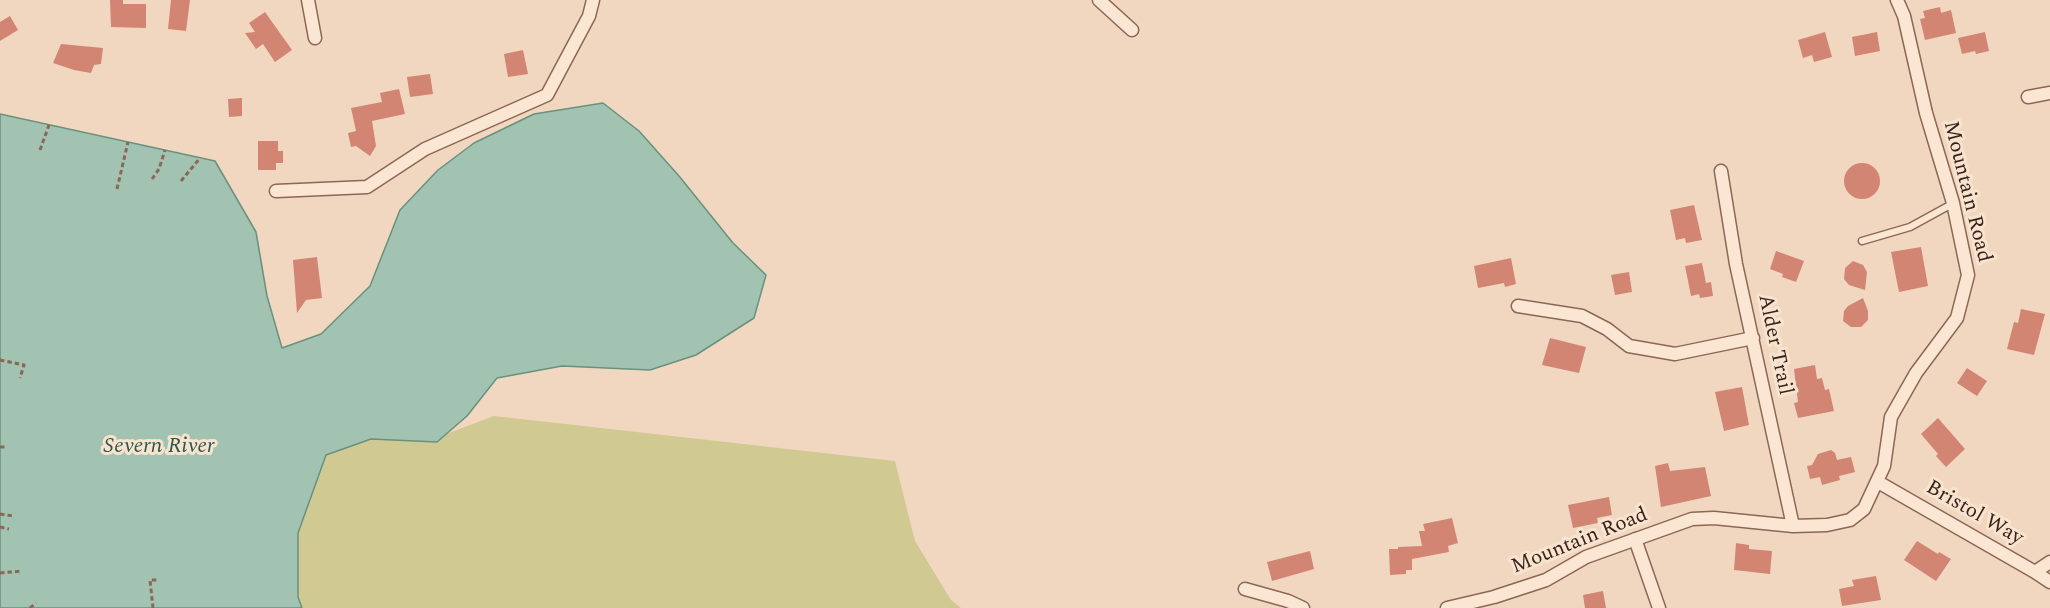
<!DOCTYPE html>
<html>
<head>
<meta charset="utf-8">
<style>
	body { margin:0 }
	canvas { display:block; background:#f1d7bf }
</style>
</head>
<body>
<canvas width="2050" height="608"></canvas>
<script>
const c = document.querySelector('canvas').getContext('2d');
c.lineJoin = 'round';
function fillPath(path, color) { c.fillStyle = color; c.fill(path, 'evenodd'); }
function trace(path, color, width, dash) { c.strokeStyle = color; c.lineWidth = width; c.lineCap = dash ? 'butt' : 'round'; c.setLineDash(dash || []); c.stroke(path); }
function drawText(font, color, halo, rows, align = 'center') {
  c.font = font + ' Spectral,serif'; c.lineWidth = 6; c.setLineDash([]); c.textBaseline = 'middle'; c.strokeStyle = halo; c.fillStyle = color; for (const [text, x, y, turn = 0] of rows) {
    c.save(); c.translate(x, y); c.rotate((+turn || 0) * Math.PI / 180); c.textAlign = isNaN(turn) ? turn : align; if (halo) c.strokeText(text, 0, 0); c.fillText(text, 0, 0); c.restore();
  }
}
const green = new Path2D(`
	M494,416L895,461L915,541L951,600L961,608H302L298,597V533L326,455L371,439L437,442L446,434Z`);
const water = new Path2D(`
	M603,103L639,131L679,176L733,243L766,275L754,318L696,355L650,370L562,366L497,378L467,416L437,442L371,439L326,455L298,533V597L302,608H0V114L215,161L256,232L267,296L282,348L321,334L370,286L400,210L438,170L474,143L534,114Z`);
const building = new Path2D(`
	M110,0H123V4H146V28L111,27Z
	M171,0H190L186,31L168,29Z
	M1940,7L1941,13L1951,10L1956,33L1925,40L1920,19L1925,18L1923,11Z
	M265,12L292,50L275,62L263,44L256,49L245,33L255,32L249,23Z
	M10,16L18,30L0,41V22Z
	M1825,32L1832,57L1814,62L1812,55L1803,58L1798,40Z
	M1877,32L1880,51L1855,56L1852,37Z
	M1985,32L1989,51L1976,54L1975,51L1962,54L1958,38Z
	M61,44L103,48L101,64L94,65L91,73L74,70L53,63Z
	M523,50L528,74L508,77L504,54Z
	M430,74L433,94L410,97L407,77Z
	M399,89L405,114L372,121L376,146L370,156L356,146L351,147L348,133L356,131L351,108L382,102L380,93Z
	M242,98V116L229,117L228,99Z
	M258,141H278V151H283V163H276V170H258Z
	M1844 181a18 18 0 1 1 36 0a18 18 0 1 1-36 0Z
	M1694,205L1702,240L1686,243L1685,238L1676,240L1670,210Z
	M1921,247L1928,286L1899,292L1891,252Z
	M1776,251L1804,261L1796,282L1782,277L1783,274L1770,269Z
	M317,257L322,298L306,300L297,313L293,260Z
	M1511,258L1516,284L1505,287L1504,283L1478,288L1474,266Z
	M1853,261L1863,265L1867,272L1865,290L1849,285L1844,279L1845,268Z
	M1702,263L1706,283L1711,282L1713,296L1700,298L1699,294L1691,296L1685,266Z
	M1629,272L1632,292L1615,295L1611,275Z
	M1863,298L1868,311V320L1861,327H1851L1843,321L1844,311L1848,306Z
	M2021,309L2045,314L2034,355L2007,349L2014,322L2018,323Z
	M1550,338L1586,347L1579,373L1542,365Z
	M1815,365L1817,379L1822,378L1825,390L1829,389L1834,411L1798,418L1794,403L1798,402L1794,369Z
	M1967,368L1987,381L1977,396L1957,383Z
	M1742,387L1749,425L1724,431L1715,392Z
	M1938,418L1965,449L1946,467L1936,456L1938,454L1921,434Z
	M1831,450L1835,453L1837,460L1851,457L1855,472L1839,476L1840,480L1822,485L1820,477L1810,479L1807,466L1812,465L1818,454Z
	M1668,463L1670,471L1705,467L1711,496L1661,507L1655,466Z
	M1609,497L1612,515L1597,518L1598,523L1573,528L1568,505Z
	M1452,518L1458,543L1448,546L1449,552L1412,559V570H1406V574L1390,575L1389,549H1398V547L1422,546L1419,531H1425L1423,524Z
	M1917,541L1938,554L1939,552L1951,559L1936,581L1904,560Z
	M1736,543L1749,545V549L1772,551L1770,574L1734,570Z
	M1310,551L1314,569L1272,581L1267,562Z
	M1876,576L1881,600L1842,606L1839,589L1854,586L1852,580Z
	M1603,591L1606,608H1585L1583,595Z`);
const path = new Path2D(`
	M40,150L49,125
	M152,179L159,169L165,150
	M181,181L200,158
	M117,189L128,142
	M0,360L24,365L20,378
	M0,447H5
	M0,514L13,516
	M0,527L9,529
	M0,573L22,571
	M30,608L36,603
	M153,608L150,580H158`);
const service = new Path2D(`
	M1862,241L1910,227L1952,204`);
const minor = new Path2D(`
	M308,0L315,38
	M1099,0L1132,30
	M2028,97L2050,93
	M1721,171L1736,264L1793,526
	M276,191L367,187L425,149L547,95L589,16L593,0
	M1518,306L1582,316L1607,329L1629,346L1675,354L1753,338
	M1878,482L2035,572L2050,582
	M1635,539L1659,608
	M2035,572L2050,562
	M1245,589L1288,601L1303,608
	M1447,608L1494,597L1546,580L1586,557L1692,519L1714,518L1793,526L1827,525L1850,520L1864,509L1884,466L1891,417L1916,373L1957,318L1968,275L1953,203L1926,113L1904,16L1897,0`);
const streetNames = [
	["Mountain Road",1966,192,76],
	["Alder Trail",1774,345,78],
	["Bristol Way",1974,514,30],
	["Mountain Road",1580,542,-22]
];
const waterNames = [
	["Severn River",159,448]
];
fillPath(green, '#d0ca92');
fillPath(water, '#a2c3b2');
trace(water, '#69917e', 1.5);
fillPath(building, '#d28572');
trace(service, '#8b6756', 9);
trace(minor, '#8b6756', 15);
trace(path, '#8b6756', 3, [4.5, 3]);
trace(service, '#fbe6d3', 6);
trace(minor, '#fbe6d3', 12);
drawText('21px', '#39241c', '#f8e3cf', streetNames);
drawText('italic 22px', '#2a5a4d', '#f8e3cf', waterNames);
</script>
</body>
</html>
